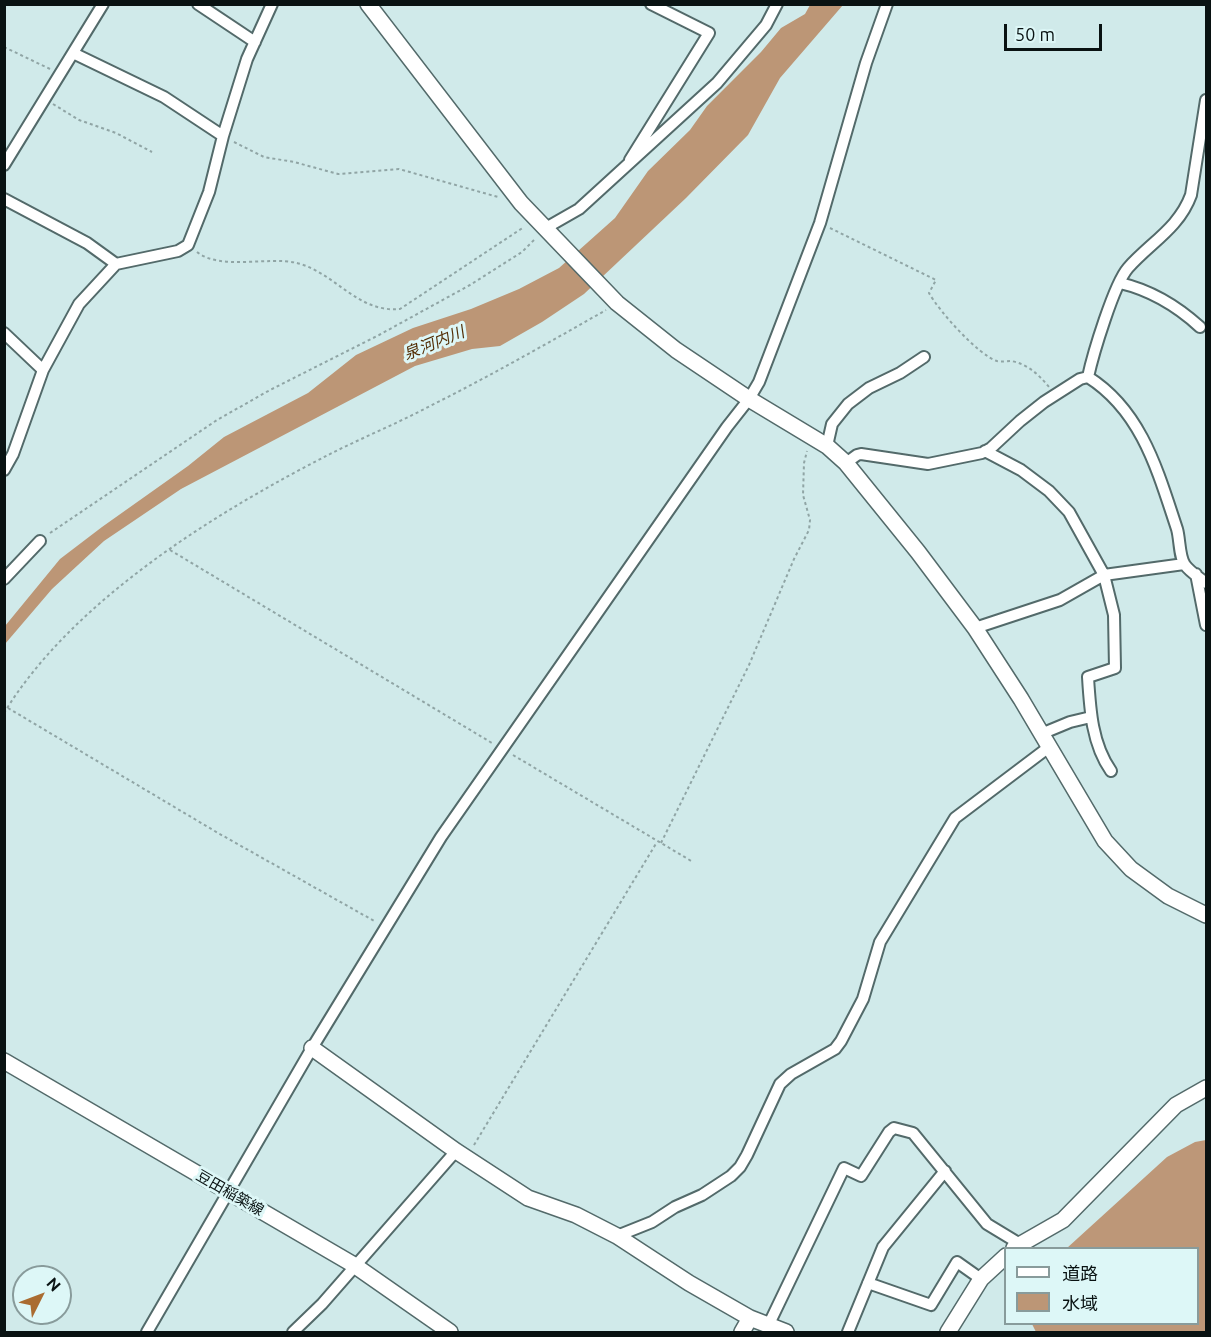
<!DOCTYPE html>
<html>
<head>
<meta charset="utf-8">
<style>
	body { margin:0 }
	#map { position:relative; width:1211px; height:1337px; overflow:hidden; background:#d0eaea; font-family:Ubuntu,"Noto Sans JP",sans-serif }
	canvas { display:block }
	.frame { position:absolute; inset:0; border:6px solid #091212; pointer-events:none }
	.legend { position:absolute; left:1004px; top:1247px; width:195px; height:78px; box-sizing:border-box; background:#ddf7f7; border:2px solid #889b9b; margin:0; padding:8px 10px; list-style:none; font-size:18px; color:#091212 }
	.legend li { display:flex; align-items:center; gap:12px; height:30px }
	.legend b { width:30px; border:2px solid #889b9b }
	.north { position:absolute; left:12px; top:1265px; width:60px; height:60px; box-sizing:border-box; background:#ddf7f7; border:2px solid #889b9b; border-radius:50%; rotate:48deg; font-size:16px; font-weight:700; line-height:24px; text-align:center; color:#091212 }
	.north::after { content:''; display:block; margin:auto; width:21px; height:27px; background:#aa6c31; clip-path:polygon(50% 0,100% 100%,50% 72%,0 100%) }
	.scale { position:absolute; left:1004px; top:24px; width:98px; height:27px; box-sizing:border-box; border:3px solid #091212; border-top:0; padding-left:8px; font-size:18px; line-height:21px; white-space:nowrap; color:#091212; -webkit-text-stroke:4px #ddf7f7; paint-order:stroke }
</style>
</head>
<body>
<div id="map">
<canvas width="1211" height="1337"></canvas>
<div class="frame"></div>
<ul class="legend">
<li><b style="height:8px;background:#fff"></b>道路</li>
<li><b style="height:16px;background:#bc9676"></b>水域</li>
</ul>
<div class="north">N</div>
<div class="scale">50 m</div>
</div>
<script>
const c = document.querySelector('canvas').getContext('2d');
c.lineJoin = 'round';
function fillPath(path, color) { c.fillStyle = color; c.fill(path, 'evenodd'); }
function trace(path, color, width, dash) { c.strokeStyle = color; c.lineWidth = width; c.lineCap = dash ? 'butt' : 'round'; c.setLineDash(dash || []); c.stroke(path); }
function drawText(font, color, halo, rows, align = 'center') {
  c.font = font + ' Ubuntu,"Noto Sans JP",sans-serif'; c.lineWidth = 6; c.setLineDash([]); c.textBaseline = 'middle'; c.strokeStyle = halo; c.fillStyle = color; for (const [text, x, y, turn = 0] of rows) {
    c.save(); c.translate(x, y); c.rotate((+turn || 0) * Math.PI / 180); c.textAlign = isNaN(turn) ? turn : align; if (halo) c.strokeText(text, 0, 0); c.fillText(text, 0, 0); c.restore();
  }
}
const forest = new Path2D(`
	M1206,1140V1332H1036L1032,1324H1198V1248H1067L1167,1157L1195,1142Z`);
const water = new Path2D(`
	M810,5H843L780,78L748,135L686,198L584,294L542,322L500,346L472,349L415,366L181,489L104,541L52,589L5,644V626L60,559L102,527L188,466L224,437L308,393L356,355L413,328L471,309L519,289L559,268L615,218L648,171L690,130L707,106L761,52L781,28L805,14Z`);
const path = new Path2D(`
	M4,47L50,69
	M53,104L79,120L116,133L152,152
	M234,142L264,157L294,162L338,174L399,169L498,197
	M830,228L936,280L929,293C939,311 978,355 997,361C1002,362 1007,361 1011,361C1028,364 1039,375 1049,387
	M197,252C221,271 268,256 297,263C336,273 357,313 400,309L524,227
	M50,533L217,420L270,390L379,335L470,285L522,252L536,238
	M170,550L492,743
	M8,708L218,833L376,922
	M4,713C73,600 216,512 332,453C364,437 398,423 430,406C490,376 548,343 606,310
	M513,755L693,862
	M661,843L749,665L794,559L809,530L810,520L803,495L804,463L807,451
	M474,1145L657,842`);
const street = new Path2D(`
	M198,4L255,42
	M73,53L164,97L223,136
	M630,160L709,33L651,4
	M4,165L103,4
	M4,199L87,243L116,264
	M544,229L579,209L717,83L766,25L777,4
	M1120,283C1150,290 1177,306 1200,327
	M4,333L43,370L79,304L116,264L178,251L188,245L209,192L223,136L247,59L272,4
	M1088,377C1093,354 1114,284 1128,268C1150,243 1179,228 1191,195L1206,100
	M827,446L832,424L848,404L869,388L900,373L924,357
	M985,451L1021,470L1049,491L1069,512L1104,575L1114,615L1115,668L1088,677C1090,710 1092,744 1111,771
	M846,463L857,455L861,454L928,464L982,453L991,448L1020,421L1044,402L1080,379L1088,377C1142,411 1158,472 1177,529C1180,539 1179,557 1185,565C1190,572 1200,578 1206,583
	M4,470L13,454L43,370
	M1196,574L1206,625
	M4,579L40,541
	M975,628L1060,600L1104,575L1184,564
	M1041,734L1070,722L1091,717
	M617,1236L652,1222L675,1207L702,1195L731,1176L740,1167L747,1155L780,1084L791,1074L835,1049L841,1041L863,999L880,942L955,818L1049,747
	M868,1283L931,1305L957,1262L981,1279
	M768,1326L844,1168L861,1176L889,1132L894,1128L913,1133L987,1224L1020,1244
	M147,1332L312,1048L441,837L727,427L749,399L759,382L820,223L866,63L887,4
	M293,1332L322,1304L456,1151
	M848,1332L883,1247L945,1171`);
const secondary = new Path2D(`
	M368,4L521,203L617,303L676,350L749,399L827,446L846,463L918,552L975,628L1021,699L1105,841L1131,869L1168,896L1206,915
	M312,1048L456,1151L528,1198L576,1215L617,1236L689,1283L750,1318L786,1332
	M4,1061L354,1265L450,1332
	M1014,1248L1063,1220L1176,1105L1206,1088
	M742,1332L750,1318
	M948,1332L981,1279L1006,1256`);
const streetNames = [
	["豆田稲築線",230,1193,30]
];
const waterNames = [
	["泉河内川",434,343,-22]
];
fillPath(forest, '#bd9778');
fillPath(water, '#bc9676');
trace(street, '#536a6a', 14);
trace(secondary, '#536a6a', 18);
trace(path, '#90a5a5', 2, [3, 3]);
trace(street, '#fff', 10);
trace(secondary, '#fff', 15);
drawText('15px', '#091212', '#ddf7f7', streetNames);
drawText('italic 16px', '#532e05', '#ddf7f7', waterNames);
</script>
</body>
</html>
